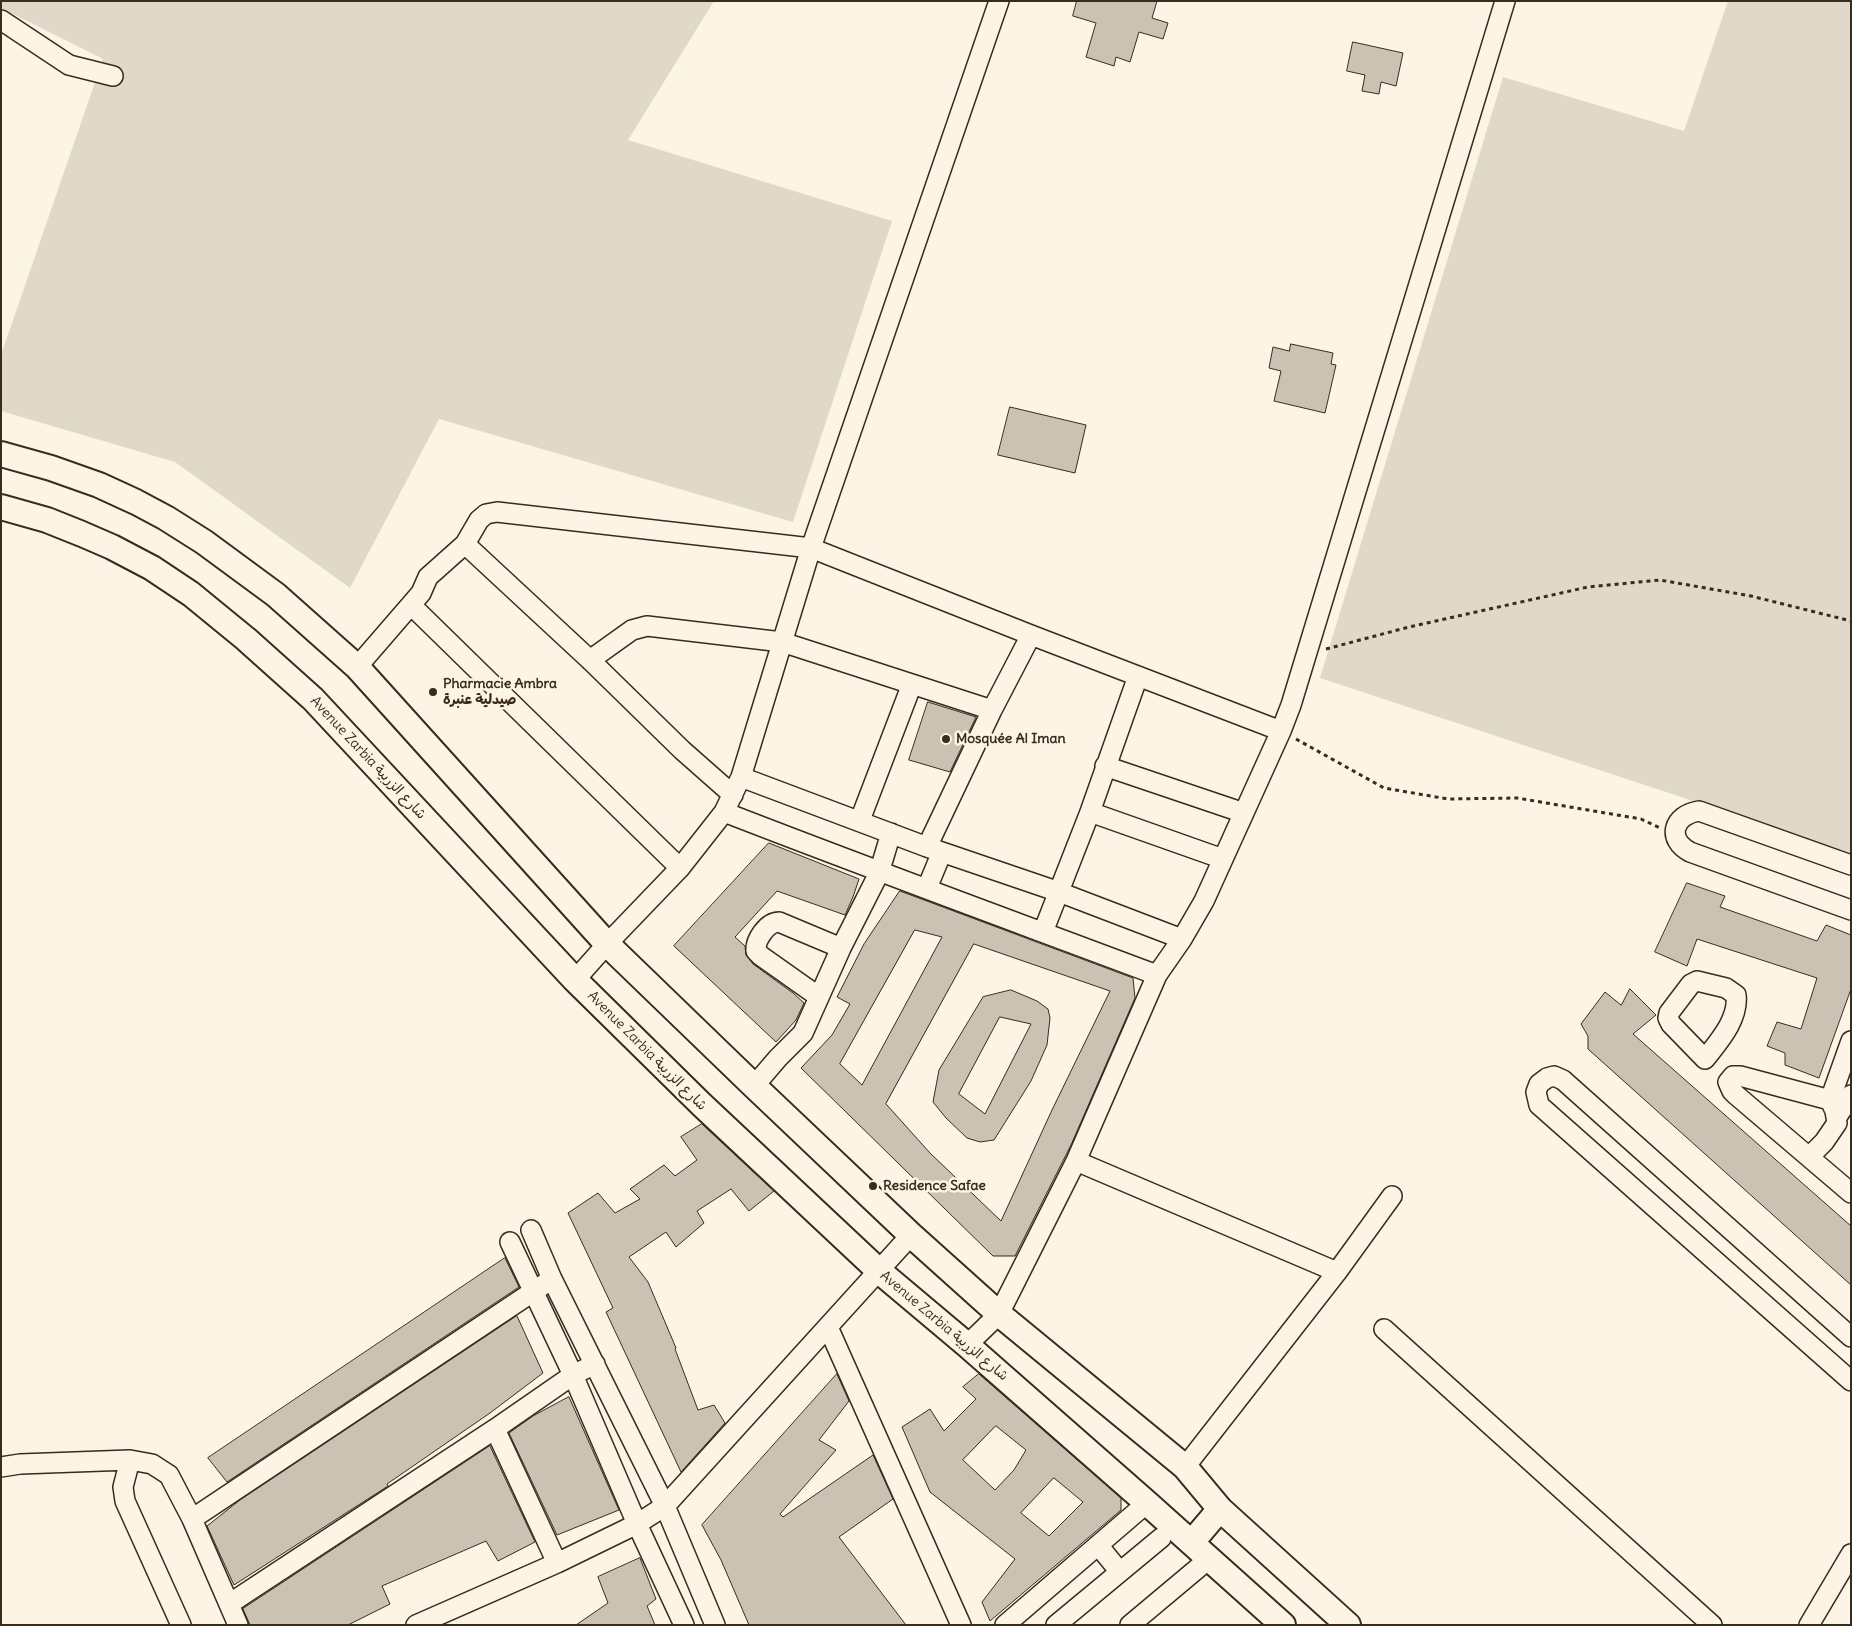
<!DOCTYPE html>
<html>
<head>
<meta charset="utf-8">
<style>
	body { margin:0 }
	#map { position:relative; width:1852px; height:1626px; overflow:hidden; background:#fcf5e5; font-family:Delius,sans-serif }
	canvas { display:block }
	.frame { position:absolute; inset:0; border:2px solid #3b2a1e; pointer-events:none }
</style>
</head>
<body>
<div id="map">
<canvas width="1852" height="1626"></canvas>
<div class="frame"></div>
</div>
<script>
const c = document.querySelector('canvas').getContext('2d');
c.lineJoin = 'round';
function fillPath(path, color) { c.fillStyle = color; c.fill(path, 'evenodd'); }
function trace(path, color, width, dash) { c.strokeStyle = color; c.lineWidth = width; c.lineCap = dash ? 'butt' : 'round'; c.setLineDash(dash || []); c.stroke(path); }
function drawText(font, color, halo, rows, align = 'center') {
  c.font = font + ' Delius,"Playpen Sans Arabic",sans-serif'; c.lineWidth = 5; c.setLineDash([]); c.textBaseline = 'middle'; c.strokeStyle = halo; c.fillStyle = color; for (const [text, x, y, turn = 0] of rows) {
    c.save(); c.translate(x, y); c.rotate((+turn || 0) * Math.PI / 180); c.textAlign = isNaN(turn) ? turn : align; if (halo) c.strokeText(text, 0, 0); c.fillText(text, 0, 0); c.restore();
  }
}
const green = new Path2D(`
	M1,1H714L628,140L892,221L793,522L439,419L350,588L175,462L1,411V355L103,59L1,8Z
	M1728,1H1851V853L1320,678L1503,77L1684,131Z`);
const building = new Path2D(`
	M1077,1H1157L1152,18L1168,23L1163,39L1139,32L1130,62L1116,57L1114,66L1086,57L1096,23L1073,16Z
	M1353,42L1403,53L1396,86L1381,82L1379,94L1362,91L1365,75L1347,71Z
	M1291,344L1333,353L1331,364L1336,365L1325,413L1274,401L1281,371L1269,368L1273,347L1289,351Z
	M1010,407L1086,425L1075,473L998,455Z
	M928,702L976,717L950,772L909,760Z
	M769,843L859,879L853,897L845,915L777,891L735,937L745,946L746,955L753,964L793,993L804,1003L796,1020L776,1042L674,946Z
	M1687,883L1725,896L1720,907L1817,941L1826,925L1851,935V989L1819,1078L1785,1065V1053L1767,1046L1777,1022L1801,1029L1817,978L1697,939L1687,966L1655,952Z
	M900,891L1133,978L1135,998L1071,1145L1015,1256H993L801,1068L832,1035L850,1004L837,997L864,944ZM915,930L942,937L862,1085L840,1064ZM974,944L1110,991L1052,1110L1001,1221L930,1153L886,1104Z
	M1630,989L1656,1015L1633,1034L1851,1226V1285L1588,1049V1036L1581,1024L1605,992L1621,1005Z
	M1011,990L1037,1001L1048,1009L1050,1018L1047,1045L1031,1081L994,1140L980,1142L967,1138L946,1118L933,1102L939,1070L983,997ZM1000,1017L1031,1024L985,1114L959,1094Z
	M702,1124L774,1191L749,1211L731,1189L697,1211L704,1223L676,1247L666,1232L629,1257L648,1282L676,1348L675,1349L698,1410L714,1405L725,1423L681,1472L606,1312L613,1308L568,1213L598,1193L615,1213L640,1199L630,1189L664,1165L675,1176L697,1160L681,1137Z
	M505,1258L519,1287L227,1482L208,1458Z
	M517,1316L543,1373L490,1413L387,1484L388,1486L234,1585L207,1526L240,1500Z
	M837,1374L849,1401L819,1440L836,1450L780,1514L783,1517L873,1455L893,1499L839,1537L906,1625H749L721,1560L702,1525Z
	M979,1374L1121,1498V1510L990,1621L982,1602L1015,1559L930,1492L902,1427L930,1409L944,1431L976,1399L963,1387ZM996,1426L1026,1450L1014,1470L995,1490L963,1460ZM1054,1478L1083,1502L1049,1536L1021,1513Z
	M569,1397L619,1510L557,1535L509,1433L533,1416Z
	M490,1446L535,1542L498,1561L486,1541L382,1586L390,1604L348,1625H250L243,1609Z
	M640,1558L656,1599L647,1606L655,1625H576L608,1603L598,1577Z`);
const path = new Path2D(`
	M1326,649L1409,627L1588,587L1660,580L1751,596L1851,621
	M1296,739L1384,788L1448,799L1517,798L1641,819L1660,828`);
const minor = new Path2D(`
	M1,20L69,65L113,76
	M465,544L590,660L682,750L733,795
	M411,605L680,868
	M590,660L632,630L647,626L782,642L992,710
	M357,667L421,593L428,577L465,544L479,520L486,514L497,512L811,548L1031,635L1281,731
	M1105,766L1244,813
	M741,777L927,847L1059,892L1182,939
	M724,812C868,868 1013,921 1157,975
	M1090,812L1223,859
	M860,820L912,684
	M927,847L992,710L1031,635
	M1851,865L1699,811C1673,815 1666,839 1690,852L1851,910
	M927,888L942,852
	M1043,932L1090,812L1138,676
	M575,980L607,944L680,868L724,812L741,777L811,548L999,1
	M1697,981L1726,988L1736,995C1739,1019 1719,1041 1705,1059L1671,1024L1668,1018L1669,1013L1691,984Z
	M819,997L761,956L756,951C755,940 767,922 779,922L841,948
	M754,1086L778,1058L803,1033L841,948L879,873L891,833
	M1830,1100L1740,1076H1733L1728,1082L1732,1091L1736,1095L1851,1193
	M1837,1117L1851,1095
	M1809,1157L1824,1142L1837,1123L1835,1111L1830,1100L1851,1041
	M1076,1161L1337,1272
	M531,1230L552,1279L665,1506L715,1625
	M510,1242L573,1375L637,1524L684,1625
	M828,1327L961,1625
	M1384,1329L1712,1625
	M1851,1337L1563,1080L1554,1076L1547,1078L1539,1084L1536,1092L1539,1105L1851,1381
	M967,1345L999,1314L1076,1161L1157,975L1182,939L1204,901L1281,731L1291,705L1505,1
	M495,1429L557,1563
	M130,1460L123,1487L125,1501L181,1625
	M1,1467L20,1464L130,1460L152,1464L169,1475L192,1519L238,1625
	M1185,1467L1337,1272L1392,1196
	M192,1519L552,1279
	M1098,1545L1120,1572
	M229,1604L495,1429L573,1375L595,1364
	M416,1625L557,1563L637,1524L665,1506L911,1235
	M1005,1625L1147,1503
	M1056,1625L1161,1538
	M1130,1625L1210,1558
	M1809,1625L1851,1554`);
const major = new Path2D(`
	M1,454L51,468L99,485L136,502L166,518L204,542L276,595L357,667L607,944L754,1086L911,1235L999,1314L1185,1467L1220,1509L1348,1625
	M1,507L47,520L82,534L112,547L152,568L191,594L246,639L313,699L575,980L702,1105L879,1271L967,1345L1147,1503L1283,1625
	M1192,1542L1220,1509`);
const markers = [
	[433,692,5,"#3b2a1e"],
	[946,739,5,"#3b2a1e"],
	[873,1186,5,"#3b2a1e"]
];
const poiNames = [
	["Pharmacie Ambra",443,684],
	["صيدلية عنبرة",443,700],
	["Mosquée Al Iman",956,739],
	["Residence Safae",883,1186]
];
const streetNames = [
	["Avenue Zarbia شارع الزربية",368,758,47],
	["Avenue Zarbia شارع الزربية",647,1051,45],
	["Avenue Zarbia شارع الزربية",944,1326,40]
];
fillPath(green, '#e0d8c8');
fillPath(building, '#ccc2b3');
trace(building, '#3b2a1e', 1);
trace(minor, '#3b2a1e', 22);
trace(major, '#3b2a1e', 28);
trace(path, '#3b2a1e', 3, [4, 4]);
trace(minor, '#fcf5e5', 19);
trace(major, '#fcf5e5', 24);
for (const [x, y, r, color] of markers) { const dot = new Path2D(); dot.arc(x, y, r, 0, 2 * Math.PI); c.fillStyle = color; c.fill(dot); trace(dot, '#fcf5e5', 2); }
drawText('bold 14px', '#3b2a1e', '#fcf5e5', poiNames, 'left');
drawText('14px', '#3b2a1e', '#fcf5e5', streetNames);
</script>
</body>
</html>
